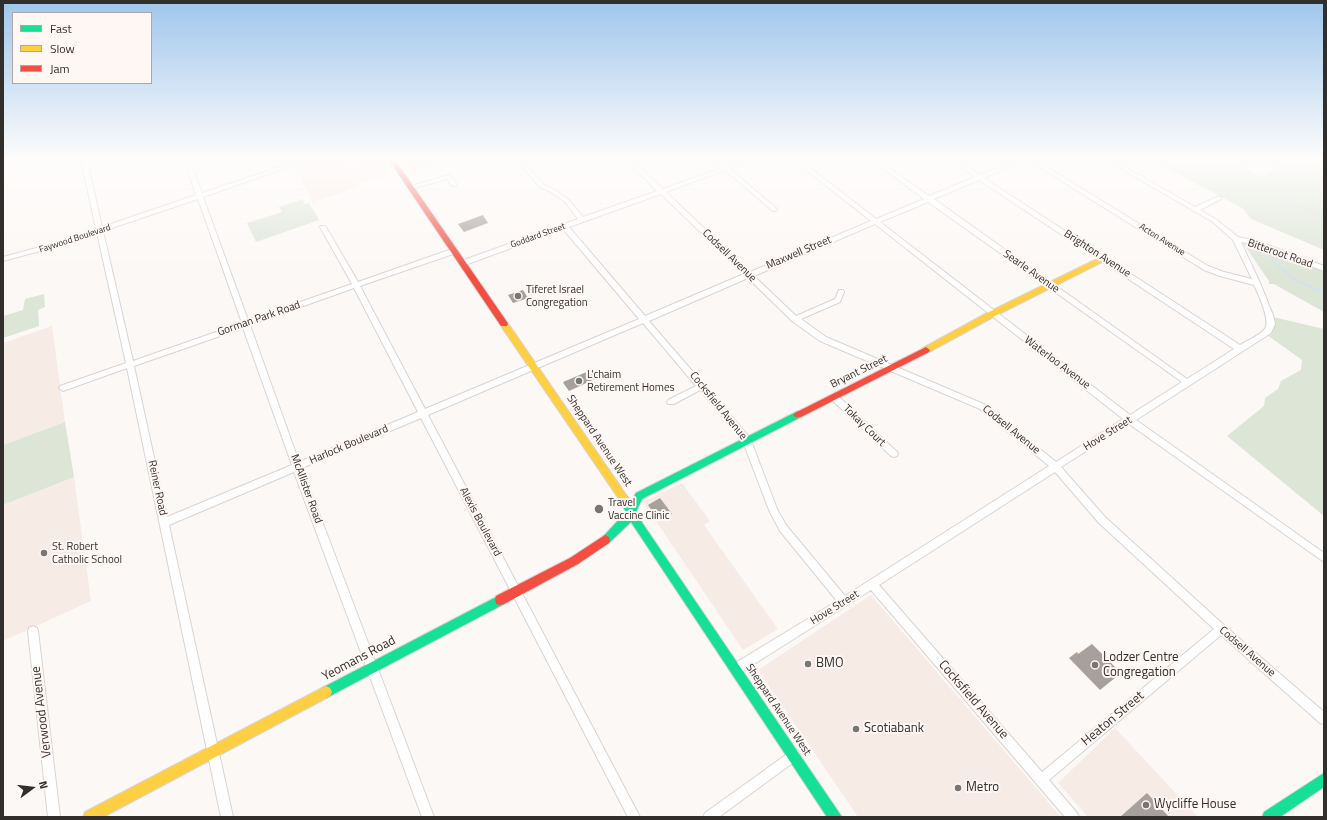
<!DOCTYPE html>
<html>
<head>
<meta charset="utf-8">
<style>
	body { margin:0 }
	#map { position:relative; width:1327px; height:820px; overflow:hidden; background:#fcf8f6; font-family:"Titillium Web",sans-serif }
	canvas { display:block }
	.frame { position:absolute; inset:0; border:4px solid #322e2c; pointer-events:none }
	.legend { position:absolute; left:12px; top:12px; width:140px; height:72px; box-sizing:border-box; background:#fef7f4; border:1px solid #aca7a4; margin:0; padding:5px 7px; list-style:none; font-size:12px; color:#322e2c }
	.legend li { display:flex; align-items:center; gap:8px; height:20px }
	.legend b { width:20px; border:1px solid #aca7a4 }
	.north { position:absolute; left:12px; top:768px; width:40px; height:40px; -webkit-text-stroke:3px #fef7f4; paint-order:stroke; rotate:75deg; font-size:11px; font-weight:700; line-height:16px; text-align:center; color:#322e2c }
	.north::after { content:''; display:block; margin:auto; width:14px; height:18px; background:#322e2c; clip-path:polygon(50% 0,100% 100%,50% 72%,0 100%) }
</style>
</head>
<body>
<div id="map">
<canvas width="1327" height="820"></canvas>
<div class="frame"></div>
<ul class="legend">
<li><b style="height:5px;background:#16e098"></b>Fast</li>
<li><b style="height:5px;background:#ffcf43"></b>Slow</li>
<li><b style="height:5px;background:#f24e42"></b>Jam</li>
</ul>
<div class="north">N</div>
</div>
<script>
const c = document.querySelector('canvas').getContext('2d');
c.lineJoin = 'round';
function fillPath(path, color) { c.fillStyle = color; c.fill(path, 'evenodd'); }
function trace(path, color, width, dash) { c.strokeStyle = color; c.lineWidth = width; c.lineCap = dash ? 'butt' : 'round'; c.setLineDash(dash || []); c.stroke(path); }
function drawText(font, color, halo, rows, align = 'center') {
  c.font = font + ' "Titillium Web",sans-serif'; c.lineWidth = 4; c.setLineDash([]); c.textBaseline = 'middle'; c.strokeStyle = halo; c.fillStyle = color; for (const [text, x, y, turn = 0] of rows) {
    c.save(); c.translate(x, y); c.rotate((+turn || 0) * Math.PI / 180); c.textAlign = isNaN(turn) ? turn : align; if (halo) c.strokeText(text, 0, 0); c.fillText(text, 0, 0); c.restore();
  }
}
const built = new Path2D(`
	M319,160H337L341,166L349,168L379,161L388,175L358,183L360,187L312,202L296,168Z
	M403,160H457L410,172Z
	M52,326L65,422L3,445V343Z
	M74,477L91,601L3,641V505Z
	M682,483L710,521L704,525L778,629L743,650L643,502Z
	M871,595L1061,817H858L758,670Z
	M1115,728L1198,817H1088L1058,783Z`);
const green = new Path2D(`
	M1152,160H1231L1262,177L1279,167L1275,164L1279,162L1276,160H1324V250L1251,219L1242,208Z
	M303,199L305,204L309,203L319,220L256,242L247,223L282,212L279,207Z
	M1238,236L1324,265V312L1274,284H1269V281Z
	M44,294L45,307L38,310L39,326L3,338V316L23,310L25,299Z
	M1273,317L1324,329V516L1227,436L1264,406L1265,398L1278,389L1281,381L1301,370L1302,360L1267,335L1273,329Z
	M65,422L74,477L3,505V445Z`);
const stream = new Path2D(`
	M1211,160L1220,164L1236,182L1257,187L1293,204L1324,215
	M1267,257L1297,281L1324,292`);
const building = new Path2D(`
	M483,215L488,223L464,232L458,224Z
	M523,290L528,298L513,303L508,295Z
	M589,371L595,379L569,391L564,384L563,382Z
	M660,498L672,514L659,521L648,505Z
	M1092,644L1121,673L1100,690L1069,658L1077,652L1078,654Z
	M1147,793L1169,817H1120Z`);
const street = new Path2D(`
	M81,160H87L102,227L196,195L184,160H190L202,193L300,160H308L203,197L248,320L352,284L320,227L321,226H325L326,227L358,282L452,249H456V253L360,286L425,409L639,319L563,229L465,265H461V261L578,219L565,202L551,192L540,187L516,160H522L544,185L555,190L569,200L583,217L657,191L626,160H632L663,189L721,168L713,160H719L726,166L743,160H751L730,169L777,209V211H773L725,170L666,192L750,272L871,221L793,160H800L876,219L924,199L871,160H878L929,196L975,177L950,160H957L980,175L1016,160H1024L984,178L1240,345C1247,341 1258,336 1264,330C1272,322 1258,294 1254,285L1220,276L1204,270L1028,160H1035L1208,266L1224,272L1252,279L1233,240L1213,222L1106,160H1113L1195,207L1217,197H1221V199L1200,210L1217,220L1238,237L1257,241L1324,266V271L1254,244L1241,242L1260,283L1273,315L1275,324L1271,333L1136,420L1324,553V562L1129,424L1061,467L1105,517L1225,626L1324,712V724L1320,723L1221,635L1049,780L1077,813L1079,817H1065L871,590L740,673L736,674L732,673L731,669L732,665L837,601L780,531L769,510L743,442L700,390L674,404H668L667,402L668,400L696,386L643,323L428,415L640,817H628L421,418L302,468L434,817H422L294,472L169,525L233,817H221L127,368L63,391L59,388L60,386L126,363L97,233L55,247L3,261V257L51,244L96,229ZM979,180L1234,349L1187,379L934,199ZM661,194L744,274L645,316L569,227ZM198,199L242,323L133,361L103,231ZM928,202L1182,382L1130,415L880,222ZM875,224L1123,419L1056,462L986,405L826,337L801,319L840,302L844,292L843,290H839L835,299L796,316L754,276ZM748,278L792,321L820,341L980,409L1049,466L845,596L786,525L777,509L750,438L649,321ZM354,288L418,412L299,462L250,325ZM243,328L292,465L167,517L134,366ZM1055,472L1099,523L1214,629L1042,772L879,585Z
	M1268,160H1276L1277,161L1274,163Z
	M449,175L451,176L457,185L456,186H452L447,179L411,189L408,187Z
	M835,395L838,396L897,452L898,454L897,456L894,457L891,456L832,400L831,398L832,396Z
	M33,626L37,628L38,631L60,817H48L28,631L29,628Z
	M794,749L798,751L800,755L798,759L719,817H703L705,813Z`);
const fast = new Path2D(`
	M798,411L801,413L803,415L801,417L642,499L636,512L643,524L842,817H827L631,522L609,543L605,545L601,543L600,540L626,512L619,499L621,496L624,495L627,496L631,502L636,493Z
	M500,595L504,596L505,600L504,604L330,696L326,698L322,696L320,692L322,688Z
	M1324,773V787L1280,817H1262L1264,812Z`);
const slow = new Path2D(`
	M1101,257H1107L1108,259L995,316L929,352H923L922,350L923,348L989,312Z
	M504,321L507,322L627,496L629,499L627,502L624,503L621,502L501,326L500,324Z
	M326,686L330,688L332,692L330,696L103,817H83L85,812Z`);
const jam = new Path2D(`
	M389,160H395L507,322L508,324L507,326H501Z
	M926,347L930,350L929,352L801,417H795L793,415L795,413Z
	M605,535L609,537L610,540L609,543L578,564L504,604L500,605L496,604L495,600L496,596L570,558Z`);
const markers = [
	[518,296,4,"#797573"],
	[579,381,4,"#797573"],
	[599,509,5,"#797573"],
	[44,553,4,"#797573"],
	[808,664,4,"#797573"],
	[1095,665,4,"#797573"],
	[856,729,4,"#797573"],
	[958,788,4,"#797573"],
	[1146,805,4,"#797573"]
];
const farStreetnames = [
	["Goddard Street",538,236,-20],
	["Faywood Boulevard",75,239,-18],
	["Acton Avenue",1162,240,32]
];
const streetNames = [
	["Maxwell Street",799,253,-23],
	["Brighton Avenue",1097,254,33],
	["Bitteroot Road",1280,254,19],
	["Codsell Avenue",729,256,44],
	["Searle Avenue",1031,272,35],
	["Gorman Park Road",259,319,-19],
	["Waterloo Avenue",1057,363,37],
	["Bryant Street",859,372,-26],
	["Cocksfield Avenue",718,406,51],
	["Tokay Court",864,426,44],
	["Codsell Avenue",1011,430,39],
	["Hove Street",1108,434,-32],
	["Sheppard Avenue West",599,441,56],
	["Harlock Boulevard",349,445,-23],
	["Reiner Road",157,488,78],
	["McAllister Road",306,489,70],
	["Alexis Boulevard",480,522,62],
	["Hove Street",835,608,-32],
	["Codsell Avenue",1247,652,41],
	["Sheppard Avenue West",778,710,56]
];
const poiNames = [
	["Tiferet Israel",526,290],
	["Congregation",526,303],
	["L'chaim",587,375],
	["Retirement Homes",587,388],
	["Travel",608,503],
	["Vaccine Clinic",608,516],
	["St. Robert",52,547],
	["Catholic School",52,560]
];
const nearPoinames = [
	["Lodzer Centre",1103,658],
	["Congregation",1103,673],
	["BMO",816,664],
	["Scotiabank",864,729],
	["Metro",966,788],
	["Wycliffe House",1154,805]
];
const nearStreetnames = [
	["Yeomans Road",359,659,-28],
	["Cocksfield Avenue",973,700,49],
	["Verwood Avenue",42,712,-97],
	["Heaton Street",1113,719,-40]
];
fillPath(built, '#f7ebe6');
fillPath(green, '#dce5d6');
trace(stream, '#d1e0f2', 1.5);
fillPath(building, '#a7a09b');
trace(street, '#d8d4d2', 2);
trace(fast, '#d8d4d2', 2);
trace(slow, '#d8d4d2', 2);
trace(jam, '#d8d4d2', 2);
fillPath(street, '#fffefe');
fillPath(fast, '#16e098');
fillPath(slow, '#ffcf43');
fillPath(jam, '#f24e42');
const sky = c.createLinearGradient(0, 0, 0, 275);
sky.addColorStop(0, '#9fc6ec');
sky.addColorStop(0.58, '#fefcfb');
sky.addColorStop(1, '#fefcfb00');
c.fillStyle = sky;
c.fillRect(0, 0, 1327, 275);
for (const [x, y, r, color] of markers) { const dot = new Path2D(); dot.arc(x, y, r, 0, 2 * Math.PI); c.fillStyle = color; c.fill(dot); trace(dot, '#fef7f4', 1.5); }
drawText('9px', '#322e2c', '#fef7f4', farStreetnames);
drawText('11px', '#322e2c', '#fef7f4', streetNames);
drawText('11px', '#322e2c', '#fef7f4', poiNames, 'left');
drawText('13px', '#322e2c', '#fef7f4', nearPoinames, 'left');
drawText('13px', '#322e2c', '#fef7f4', nearStreetnames);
</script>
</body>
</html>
